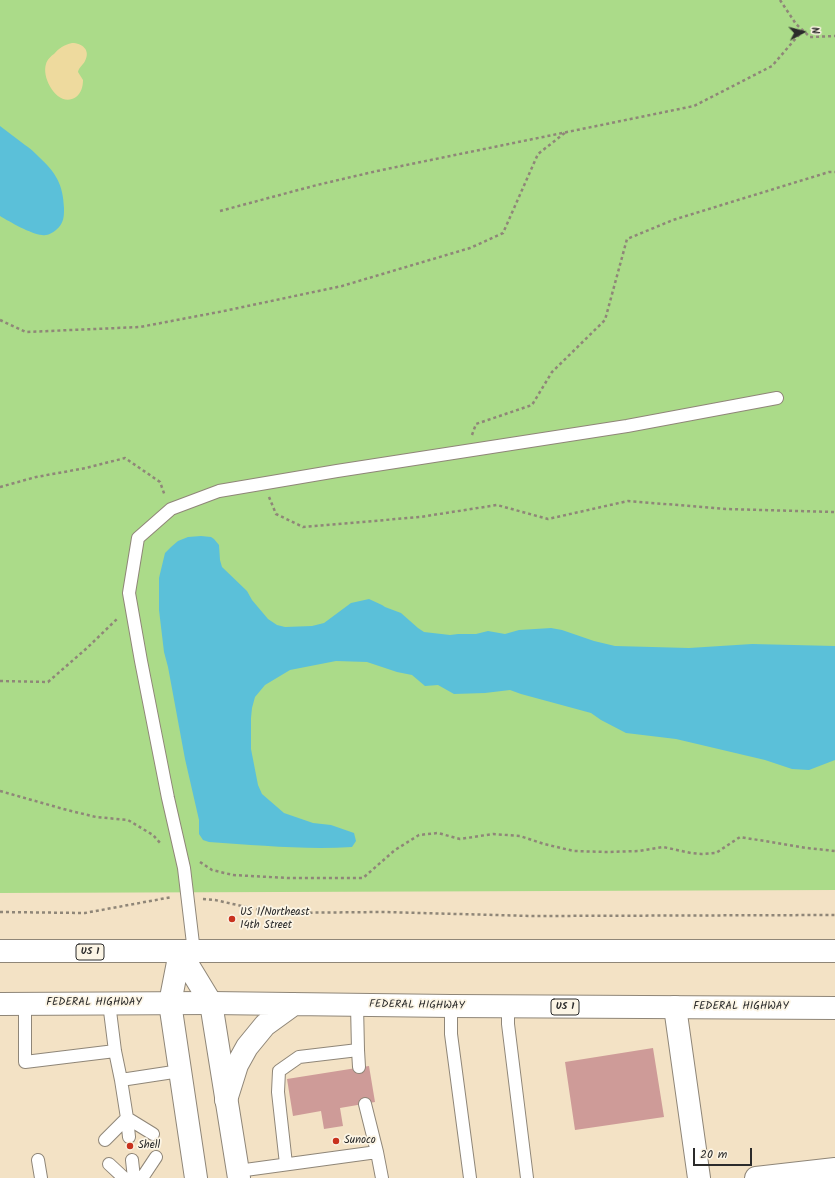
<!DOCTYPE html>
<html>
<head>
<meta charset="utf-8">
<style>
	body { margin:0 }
	#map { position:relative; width:835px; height:1178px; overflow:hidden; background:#f3e2c5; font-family:Kalam,sans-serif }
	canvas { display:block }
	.north { position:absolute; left:783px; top:12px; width:40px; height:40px; -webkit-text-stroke:3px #fcf5e5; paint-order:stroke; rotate:83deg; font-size:11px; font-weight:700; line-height:16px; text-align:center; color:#2b2b2b }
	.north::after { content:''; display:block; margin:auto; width:14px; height:18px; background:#2b2b2b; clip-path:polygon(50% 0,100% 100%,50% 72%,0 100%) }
	.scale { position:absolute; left:693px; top:1148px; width:59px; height:18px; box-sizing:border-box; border:2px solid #2b2b2b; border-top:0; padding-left:5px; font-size:12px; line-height:14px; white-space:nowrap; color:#2b2b2b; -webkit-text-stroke:3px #fcf5e5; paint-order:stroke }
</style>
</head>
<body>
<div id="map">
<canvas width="835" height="1178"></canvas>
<div class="north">N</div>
<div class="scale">20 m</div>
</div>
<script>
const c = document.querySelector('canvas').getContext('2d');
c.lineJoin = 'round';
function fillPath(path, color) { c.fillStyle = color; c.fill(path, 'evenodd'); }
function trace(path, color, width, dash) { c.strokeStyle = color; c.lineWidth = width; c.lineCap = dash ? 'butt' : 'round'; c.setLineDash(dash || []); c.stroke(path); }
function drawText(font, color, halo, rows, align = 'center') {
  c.font = font + ' Kalam,sans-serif'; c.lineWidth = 3.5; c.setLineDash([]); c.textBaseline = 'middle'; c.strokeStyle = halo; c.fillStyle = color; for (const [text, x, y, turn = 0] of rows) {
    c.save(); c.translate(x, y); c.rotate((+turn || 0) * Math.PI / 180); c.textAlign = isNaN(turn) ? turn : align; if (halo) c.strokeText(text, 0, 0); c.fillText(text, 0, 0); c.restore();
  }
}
const green = new Path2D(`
	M0,0H835V890L0,893Z`);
const sand = new Path2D(`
	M72,43C82,43 91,50 85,61C83,65 79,67 78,72L83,80C83,87 81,93 76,97C59,109 41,79 46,64C47,60 51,56 54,54C59,48 64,45 72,43Z`);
const water = new Path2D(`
	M0,126L25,145C30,148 34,152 39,157C56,173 63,184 64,208C64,217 64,223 56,230C52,233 48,236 42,235C31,234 10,222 0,216Z
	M201,536L211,537L214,539L219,545L220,560L222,567L247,591L252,600L268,619L277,625L285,627L312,626L324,623L351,603L369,599L382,605L385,607L401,613L418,628L424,632L450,635L458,634H476L488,631L505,634L519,630L551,628L562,630L594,641L615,646L689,648L752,644L835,646V760L809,770L792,769L765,760L676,739L626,733L601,720L591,713L521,694L510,690L485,693L454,694L438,685L425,686L412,675L397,672L367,662L336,661L290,670L265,685L255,697L252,708L251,718V749L258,785L262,794L284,813L313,823L331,825L354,833L356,841L352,847C304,850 256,845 209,842L203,840L199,834V820L185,759L168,667L164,652L159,610V578L165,553L171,547L178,541L188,537Z`);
const building = new Path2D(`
	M653,1048L664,1117L575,1130L565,1062Z
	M369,1066L375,1102L340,1108L343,1126L324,1129L321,1111L293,1116L287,1079Z`);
const path = new Path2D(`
	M780,0L796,24L810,37L835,36
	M220,211L317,185L377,171L694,106L772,66L803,30
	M0,320L26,332L140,327L224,311L342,286L470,248L503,233L538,154L566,132
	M472,435L476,424L532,405L552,372L605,320L627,239L673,220L829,172H835
	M0,487L36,477L86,468L125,458L160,482L165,496
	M269,497L276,514L303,527L420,517L497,505L548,519L628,501L726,509L835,512
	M0,681L48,682L87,648L118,618
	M0,791L67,810L96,817L128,820L153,835L161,844
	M200,862L212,870L233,875L288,878H363L395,850L419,835L438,833L460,839L493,834L520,836L544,844L574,851L607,852L639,851L663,847L691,853L701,854L716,853L740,837L807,848L835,851
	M203,899L215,900L273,913L383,912L533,916L835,915
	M0,912L85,913L172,897`);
const lane = new Path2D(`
	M194,952L184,868L168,798L141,661L129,593L138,538L171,509L219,491L337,471L627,426L777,398
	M25,1003V1062L115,1051
	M109,1003L115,1051L121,1080L180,1071
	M451,1006V1034L470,1178
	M508,1006V1024L527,1178
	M358,1050L359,1067
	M365,1104L377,1152
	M127,1118L153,1134
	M127,1118L129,1137
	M105,1140L127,1118L121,1080
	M38,1160L41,1178
	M132,1160L134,1178
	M109,1164L124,1178
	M286,1164L278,1092L279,1071L299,1057L358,1050L357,1005
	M238,1171L377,1152L382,1178
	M142,1178L156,1157`);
const street = new Path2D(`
	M675,1007L699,1178
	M756,1178L835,1169`);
const secondary = new Path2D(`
	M180,952L211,1003L239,1178
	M180,952L170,1003L196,1178`);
const primary = new Path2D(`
	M0,951H835
	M0,1004L211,1003L451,1006L835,1008
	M226,1100L237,1065L247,1047L265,1025L294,1004`);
const markers = [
	[232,919,4,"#c8321e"],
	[336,1141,4,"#c8321e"],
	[130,1146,4,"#c8321e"]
];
const shields = [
	[90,952,28],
	[565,1007,28]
];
const shieldNames = [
	["US 1",90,952],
	["US 1",565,1007]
];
const poiNames = [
	["US 1/Northeast",240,913],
	["14th Street",240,926],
	["Sunoco",344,1141],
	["Shell",138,1146]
];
const streetNames = [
	["FEDERAL HIGHWAY",94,1003],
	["FEDERAL HIGHWAY",417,1006,1],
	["FEDERAL HIGHWAY",741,1007]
];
fillPath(green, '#abdb89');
fillPath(sand, '#eeda9e');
fillPath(water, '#5bc0d9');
fillPath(building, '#ce9b98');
trace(lane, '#8f8678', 14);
trace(street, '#8f8678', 24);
trace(secondary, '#8f8678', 24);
trace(primary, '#8f8678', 24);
trace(path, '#8f8678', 2.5, [3, 3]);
trace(lane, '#fff', 12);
trace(street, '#fff', 22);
trace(secondary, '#fff', 22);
trace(primary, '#fff', 22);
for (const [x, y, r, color] of markers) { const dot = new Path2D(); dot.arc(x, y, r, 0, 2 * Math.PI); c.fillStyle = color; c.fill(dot); trace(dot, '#fcf5e5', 1.5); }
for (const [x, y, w] of shields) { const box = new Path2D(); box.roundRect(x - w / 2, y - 8, w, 16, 3); c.fillStyle = '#fcf5e5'; c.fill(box); trace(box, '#2b2b2b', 1); }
drawText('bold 10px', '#2b2b2b', null, shieldNames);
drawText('11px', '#2b2b2b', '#fcf5e5', poiNames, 'left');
drawText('11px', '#2b2b2b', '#fcf5e5', streetNames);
</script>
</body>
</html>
